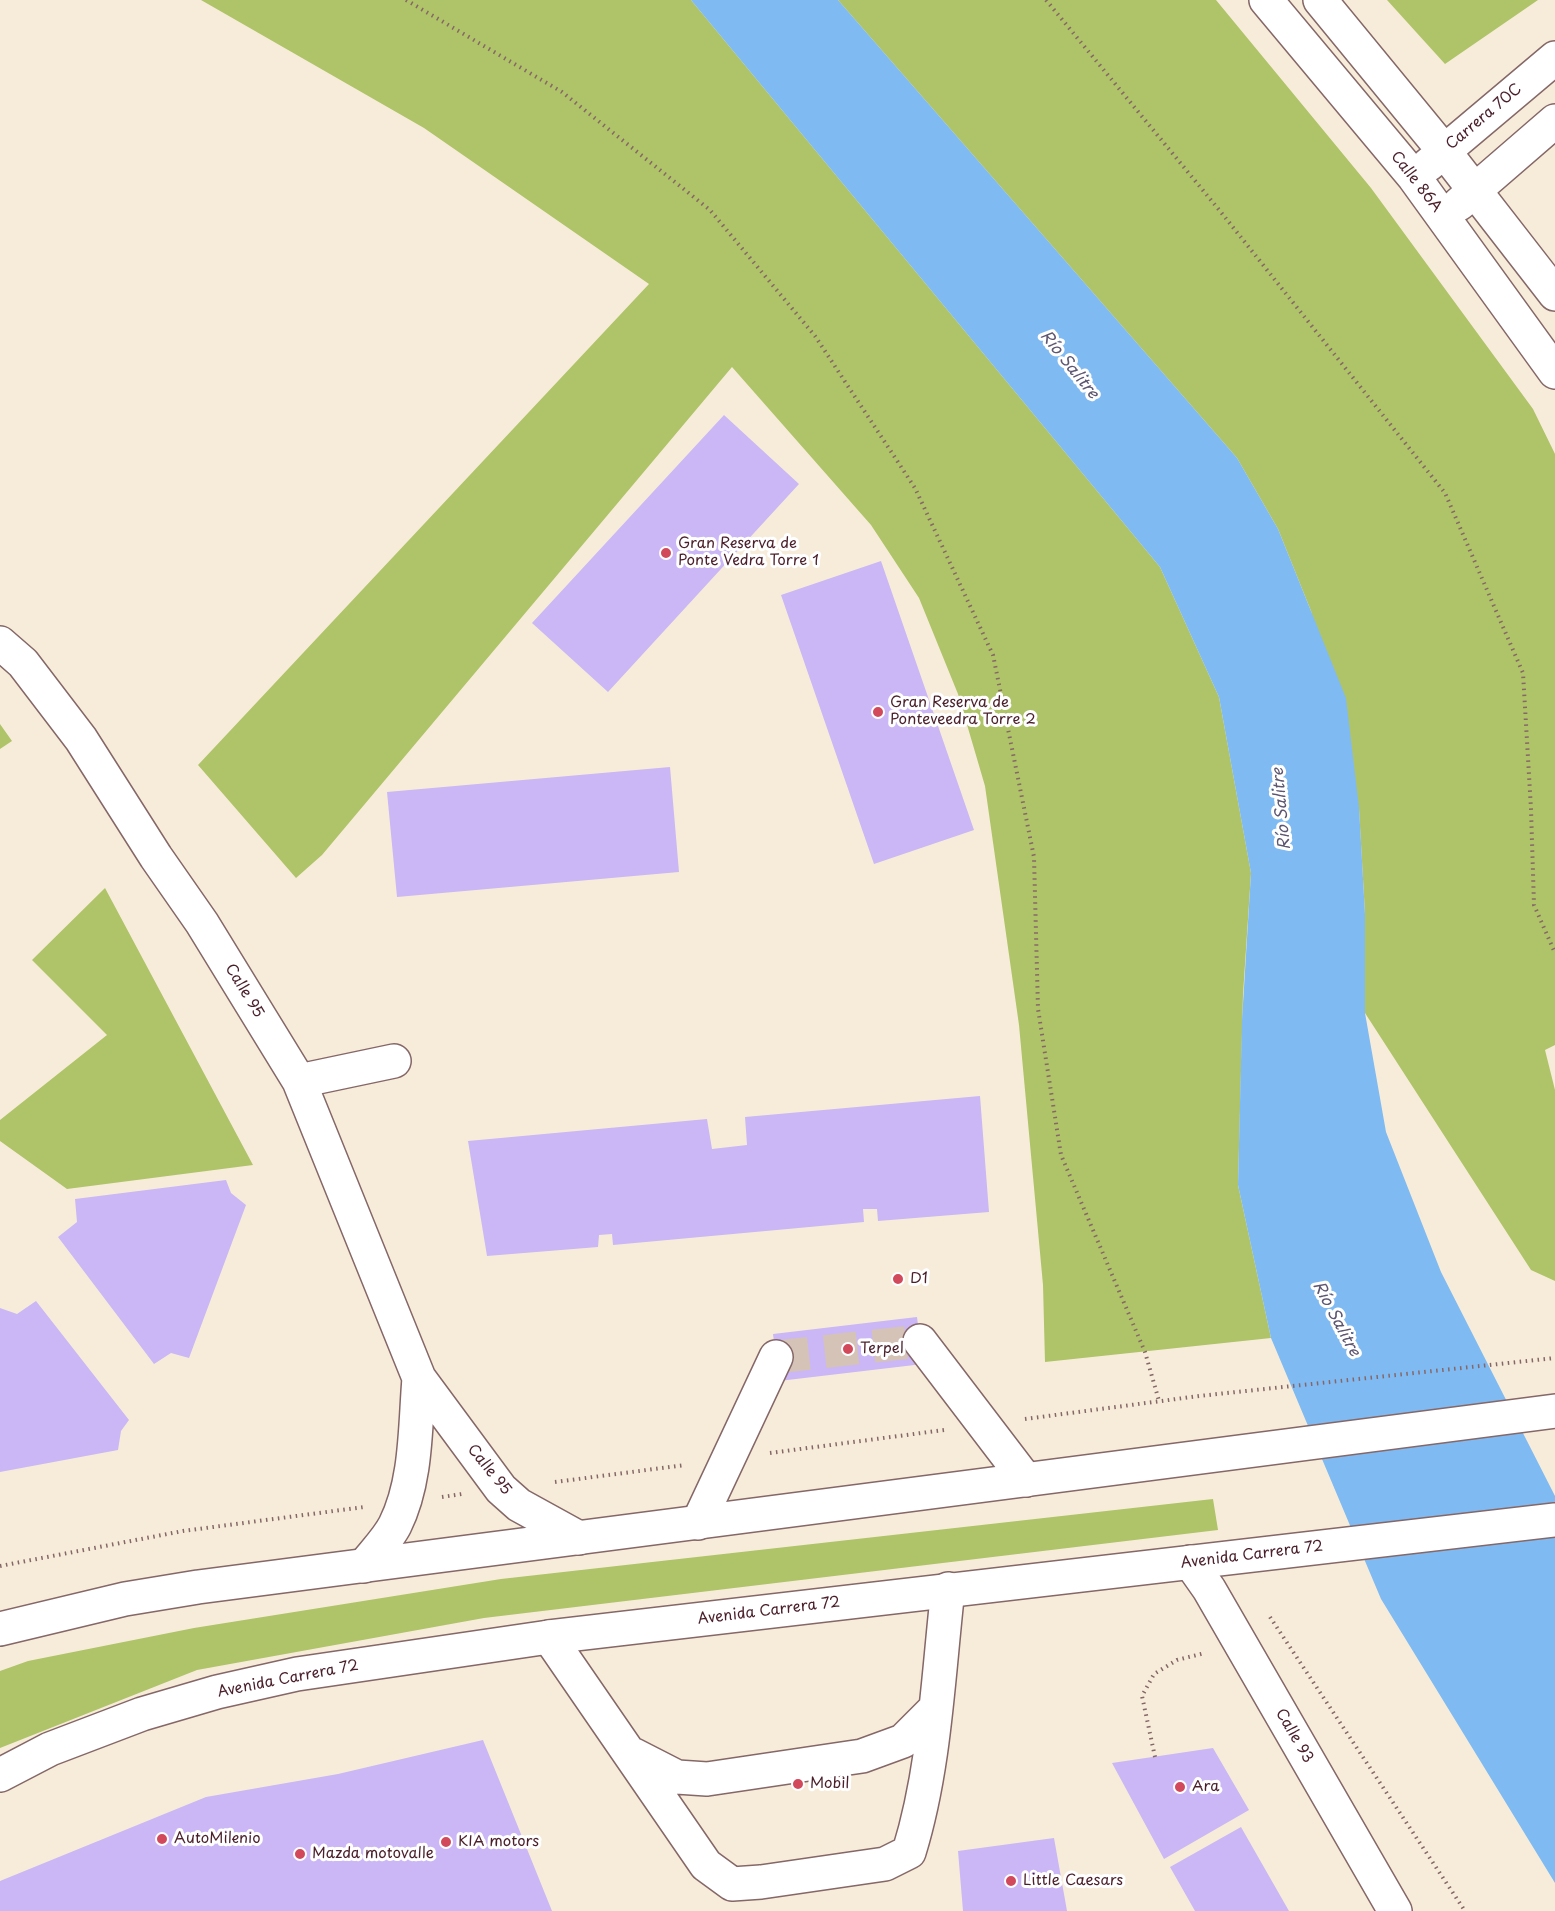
<!DOCTYPE html>
<html>
<head>
<meta charset="utf-8">
<style>
	body { margin:0 }
	canvas { display:block; background:#f6ecd9 }
</style>
</head>
<body>
<canvas width="1555" height="1911"></canvas>
<script>
const c = document.querySelector('canvas').getContext('2d');
c.lineJoin = 'round';
function fillPath(path, color) { c.fillStyle = color; c.fill(path, 'evenodd'); }
function trace(path, color, width, dash) { c.strokeStyle = color; c.lineWidth = width; c.lineCap = dash ? 'butt' : 'round'; c.setLineDash(dash || []); c.stroke(path); }
function drawText(font, color, halo, rows, align = 'center') {
  c.font = font + ' "Playpen Sans",sans-serif'; c.lineWidth = 6; c.setLineDash([]); c.textBaseline = 'middle'; c.strokeStyle = halo; c.fillStyle = color; for (const [text, x, y, turn = 0] of rows) {
    c.save(); c.translate(x, y); c.rotate((+turn || 0) * Math.PI / 180); c.textAlign = isNaN(turn) ? turn : align; if (halo) c.strokeText(text, 0, 0); c.fillText(text, 0, 0); c.restore();
  }
}
const green = new Path2D(`
	M201,0H691L1160,567L1219,697L1251,873L1243,995L1238,1185L1271,1338L1045,1362L1043,1285L1019,1025L985,786L958,694L919,598L871,525L732,367L322,855L296,878L198,765L649,284L424,128Z
	M838,0H1216L1371,188L1533,409L1555,454V1045L1545,1050L1555,1090V1281L1531,1270L1365,1013V914L1359,809L1311,611L1278,529L1237,458Z
	M1387,0H1538L1445,64Z
	M0,724L12,741L0,749Z
	M105,888L253,1165L67,1189L0,1141V1120L107,1035L32,960Z
	M1213,1499L1218,1530L484,1618L197,1670L0,1748V1671L28,1661L194,1628L501,1579Z`);
const water = new Path2D(`
	M691,0H838L1237,458L1278,529L1346,698L1359,807L1365,914V1013L1386,1132L1441,1272L1555,1496V1883L1381,1599L1271,1338L1238,1185L1242,1020L1251,873L1219,697L1160,567Z`);
const building = new Path2D(`
	M724,415L799,484L608,692L532,623Z
	M881,561L974,830L874,864L781,595Z
	M670,767L679,872L397,897L387,792Z
	M980,1096L989,1212L878,1221L877,1209H863L864,1222L613,1245L612,1234L599,1235L598,1247L487,1256L468,1141L707,1119L712,1149L747,1145L745,1117Z
	M226,1180L231,1193L246,1205L189,1358L171,1353L154,1364L58,1237L77,1222L75,1199Z
	M36,1301L129,1420L121,1431L118,1450L0,1472V1308L17,1314Z
	M917,1317L923,1364L779,1381L773,1334Z
	M483,1740L552,1911H0V1881L206,1797L338,1774Z
	M1213,1748L1249,1810L1164,1859L1112,1763Z
	M1241,1827L1289,1911H1195L1170,1867Z
	M1054,1838L1067,1911H963L958,1851Z`);
const minorTunnel = new Path2D(`
	M776,1357L920,1341`);
const path = new Path2D(`
	M406,0L562,92L710,210L815,336L915,488L993,655L1034,857L1038,1009L1061,1155L1145,1352L1159,1401
	M1046,0L1220,211L1445,493L1523,673L1531,809L1534,905L1555,953
	M1025,1419L1199,1396L1555,1358
	M770,1453L944,1430
	M555,1482L685,1465
	M442,1497L462,1494
	M0,1566L183,1531L364,1507
	M1270,1617L1465,1911
	M1155,1757L1142,1696L1154,1674L1177,1660L1205,1653`);
const minor = new Path2D(`
	M1266,0L1414,177L1555,372
	M1320,0L1444,151L1555,294
	M1428,165L1555,58
	M1459,204L1555,121
	M0,643L23,663L81,739L156,857L202,923L299,1081L419,1378L501,1489L519,1505L579,1538
	M299,1081L394,1061
	M920,1341L1026,1480
	M698,1523L776,1357
	M1190,1562L1209,1589L1395,1911
	M364,1566C374,1553 388,1539 395,1525C417,1481 415,1426 419,1378
	M549,1637L706,1865L732,1884L761,1882L885,1864L909,1852C935,1768 938,1677 948,1589
	M634,1755L677,1777L707,1779L862,1756L903,1741L936,1708`);
const highway = new Path2D(`
	M0,1629L125,1599L198,1587L1555,1411
	M0,1775L50,1749L142,1714L217,1692L297,1674L549,1637L1555,1520`);
const markers = [
	[666,553,6,"#d1495b"],
	[878,712,6,"#d1495b"],
	[898,1279,6,"#d1495b"],
	[848,1349,6,"#d1495b"],
	[798,1784,6,"#d1495b"],
	[1180,1787,6,"#d1495b"],
	[162,1839,6,"#d1495b"],
	[446,1842,6,"#d1495b"],
	[300,1854,6,"#d1495b"],
	[1011,1881,6,"#d1495b"]
];
const streetNames = [
	["Carrera 70C",1484,117,-40],
	["Calle 86A",1416,182,52],
	["Calle 95",244,991,59],
	["Calle 95",489,1470,51],
	["Avenida Carrera 72",1252,1555,-7],
	["Avenida Carrera 72",769,1611,-7],
	["Avenida Carrera 72",288,1679,-11],
	["Calle 93",1294,1736,60]
];
const poiNames = [
	["Gran Reserva de",678,544],
	["Ponte Vedra Torre 1",678,561],
	["Gran Reserva de",890,703],
	["Ponteveedra Torre 2",890,720],
	["D1",910,1279],
	["Terpel",860,1349],
	["Mobil",810,1784],
	["Ara",1192,1787],
	["AutoMilenio",174,1839],
	["KIA motors",458,1842],
	["Mazda motovalle",312,1854],
	["Little Caesars",1023,1881]
];
const waterNames = [
	["Río Salitre",1069,365,51],
	["Río Salitre",1282,809,-95],
	["Río Salitre",1336,1319,62]
];
fillPath(green, '#afc468');
fillPath(water, '#7fbbf2');
fillPath(building, '#cbb7f6');
trace(minorTunnel, '#d4c3b6', 33, [33, 16]);
trace(minor, '#866768', 36);
trace(highway, '#866768', 36);
trace(path, '#866768', 4, [1.5, 4.5]);
trace(minor, '#fff', 33);
trace(highway, '#fff', 33);
for (const [x, y, r, color] of markers) { const dot = new Path2D(); dot.arc(x, y, r, 0, 2 * Math.PI); c.fillStyle = color; c.fill(dot); trace(dot, '#fff', 2); }
drawText('15px', '#4a1f2b', '#fff', streetNames);
drawText('15px', '#4a1f2b', '#fff', poiNames, 'left');
drawText('italic 16px', '#5d5671', '#fff', waterNames);
</script>
</body>
</html>
